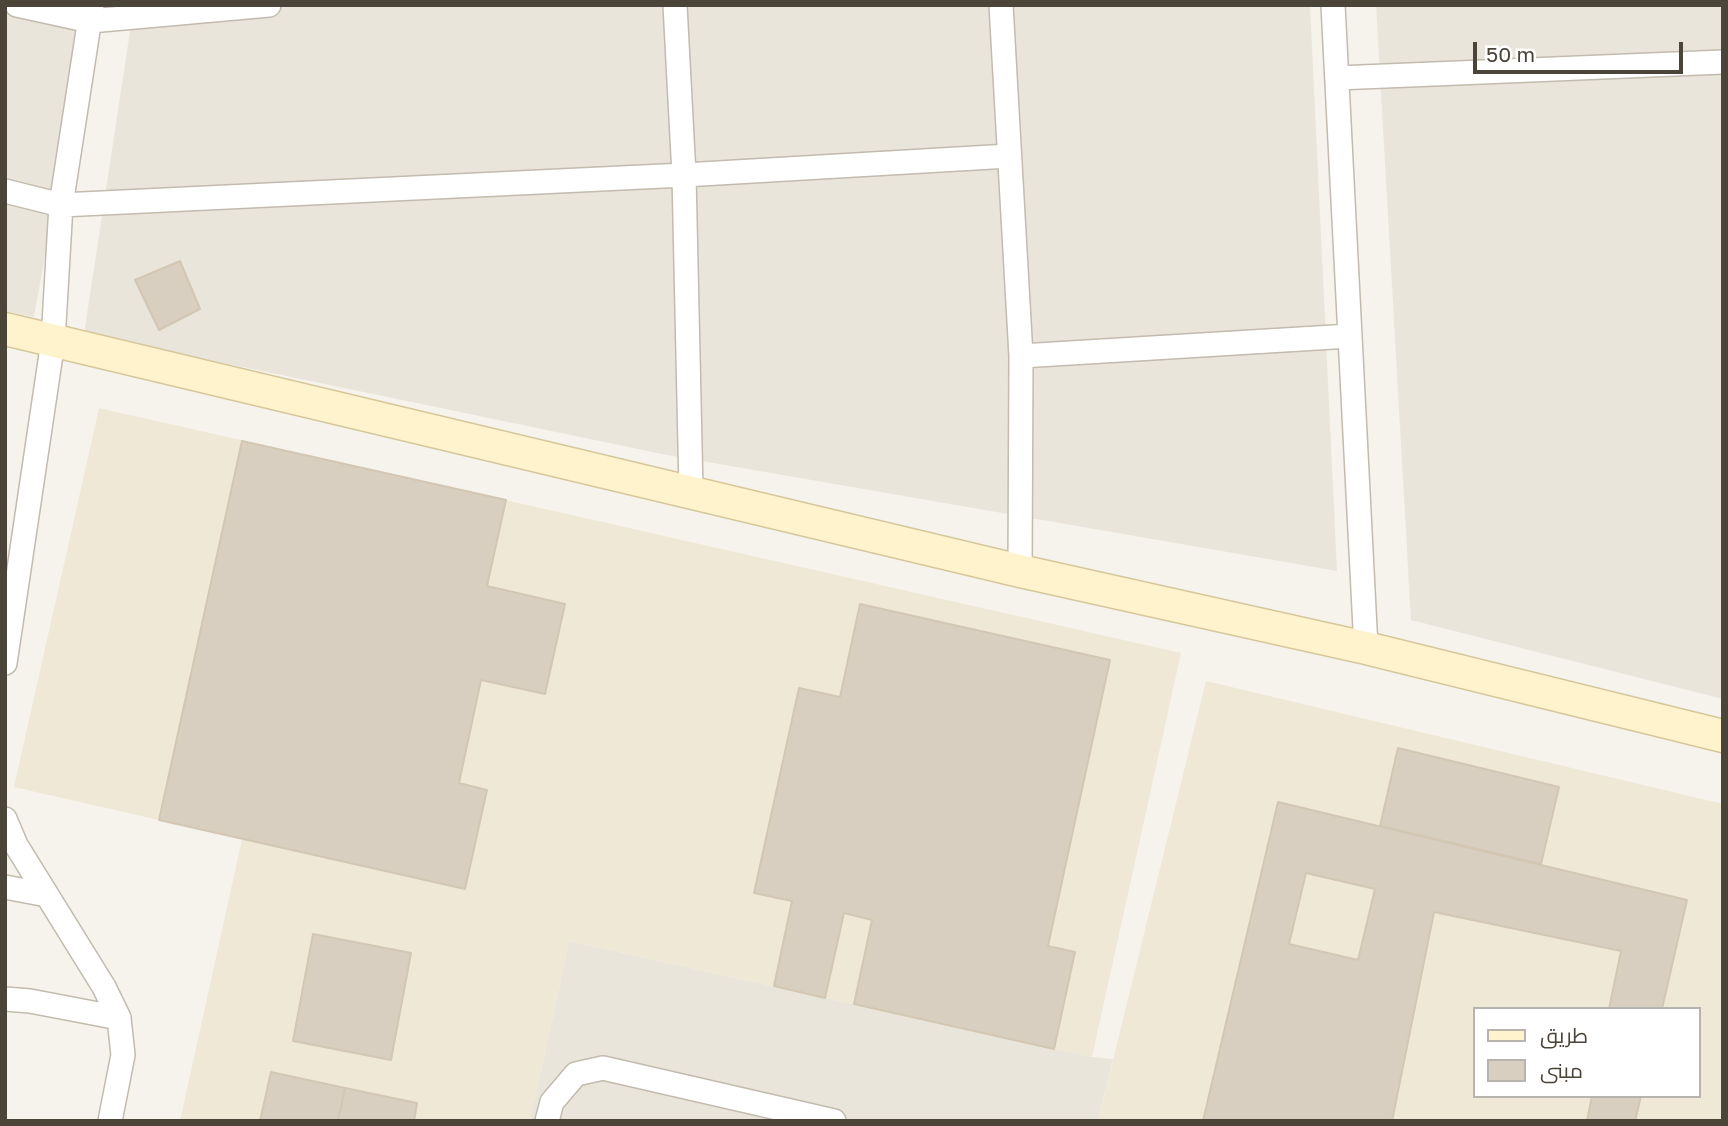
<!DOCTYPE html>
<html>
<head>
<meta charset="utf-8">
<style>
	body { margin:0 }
	#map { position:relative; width:1728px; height:1126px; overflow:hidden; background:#f6f3ec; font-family:"Golos Text",Cairo,sans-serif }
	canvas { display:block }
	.frame { position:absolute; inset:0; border:7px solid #4b4439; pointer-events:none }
	.legend { position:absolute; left:1473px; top:1007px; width:228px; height:91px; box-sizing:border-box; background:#fff; border:2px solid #b7b4b0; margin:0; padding:9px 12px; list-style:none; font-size:21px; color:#4b4439 }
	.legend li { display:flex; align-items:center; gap:14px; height:35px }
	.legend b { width:35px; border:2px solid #b7b4b0 }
	.scale { position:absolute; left:1473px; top:42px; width:210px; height:32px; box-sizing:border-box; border:4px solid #4b4439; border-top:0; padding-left:9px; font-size:21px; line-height:24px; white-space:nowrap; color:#4b4439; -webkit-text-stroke:5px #fff; paint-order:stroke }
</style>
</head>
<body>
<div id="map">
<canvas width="1728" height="1126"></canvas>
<div class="frame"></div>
<ul class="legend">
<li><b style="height:9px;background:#fff3cd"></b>طريق</li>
<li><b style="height:19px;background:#d8cfc1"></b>مبنى</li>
</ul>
<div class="scale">50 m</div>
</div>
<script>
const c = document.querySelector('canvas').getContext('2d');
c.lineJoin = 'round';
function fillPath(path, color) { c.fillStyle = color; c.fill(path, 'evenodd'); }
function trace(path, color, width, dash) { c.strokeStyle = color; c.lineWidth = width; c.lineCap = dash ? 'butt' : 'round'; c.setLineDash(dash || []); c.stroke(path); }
const residential = new Path2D(`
	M5,5H90L34,317L5,311Z
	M134,5H1310L1337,571L667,455L84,334Z
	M1376,5H1723V699L1411,620Z
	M569,941L1092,1057L1113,1059L1098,1121H530Z`);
const education = new Path2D(`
	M99,408L1181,653L1092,1057L569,941L530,1121H180L242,839L14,787Z
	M1206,681L1723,804V1121H1098ZM1474,1009H1698V1096H1474Z`);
const building = new Path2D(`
	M180,261L200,309L159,330L135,280Z
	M242,441L506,500L487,586L565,604L545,694L481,680L459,783L487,790L465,889L159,820Z
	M860,604L1110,660L1048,946L1075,952L1054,1049L854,1004L872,920L844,913L825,998L774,986L792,901L754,893L799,688L840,697Z
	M1398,748L1559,787L1541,864L1380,826Z
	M1278,802L1687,900L1662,1009H1609L1621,951L1434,912L1392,1121H1203ZM1306,873L1375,889L1358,960L1289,944Z
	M313,934L411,953L391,1060L293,1041Z
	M271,1072L345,1088L338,1121H260Z
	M345,1088L417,1103L414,1121H338Z
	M1592,1096H1641L1635,1121H1587Z`);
const street = new Path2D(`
	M17,5L90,21L269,5
	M675,5L684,175L691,491
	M1001,5L1021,356L1020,571
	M1333,5L1366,648
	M1337,78L1723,62
	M5,191L61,205L684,175L1009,156
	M1021,356L1350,336
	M5,663L53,341L61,205L92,5
	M5,819L16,845L104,987L119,1018L123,1055L110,1121
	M5,887L47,895
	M5,999L30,1001L119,1018
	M547,1121L552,1102L576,1074L603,1068L834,1121`);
const secondary = new Path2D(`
	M5,329L1020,571L1366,648L1723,736`);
fillPath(residential, '#eae5da');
fillPath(education, '#efe8d6');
fillPath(building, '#d8cfc1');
trace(building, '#d3c7b4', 2);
trace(street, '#c2bbae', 26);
trace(secondary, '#d6c79b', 35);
trace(street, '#fff', 23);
trace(secondary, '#fff3cd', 32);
</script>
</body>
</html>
